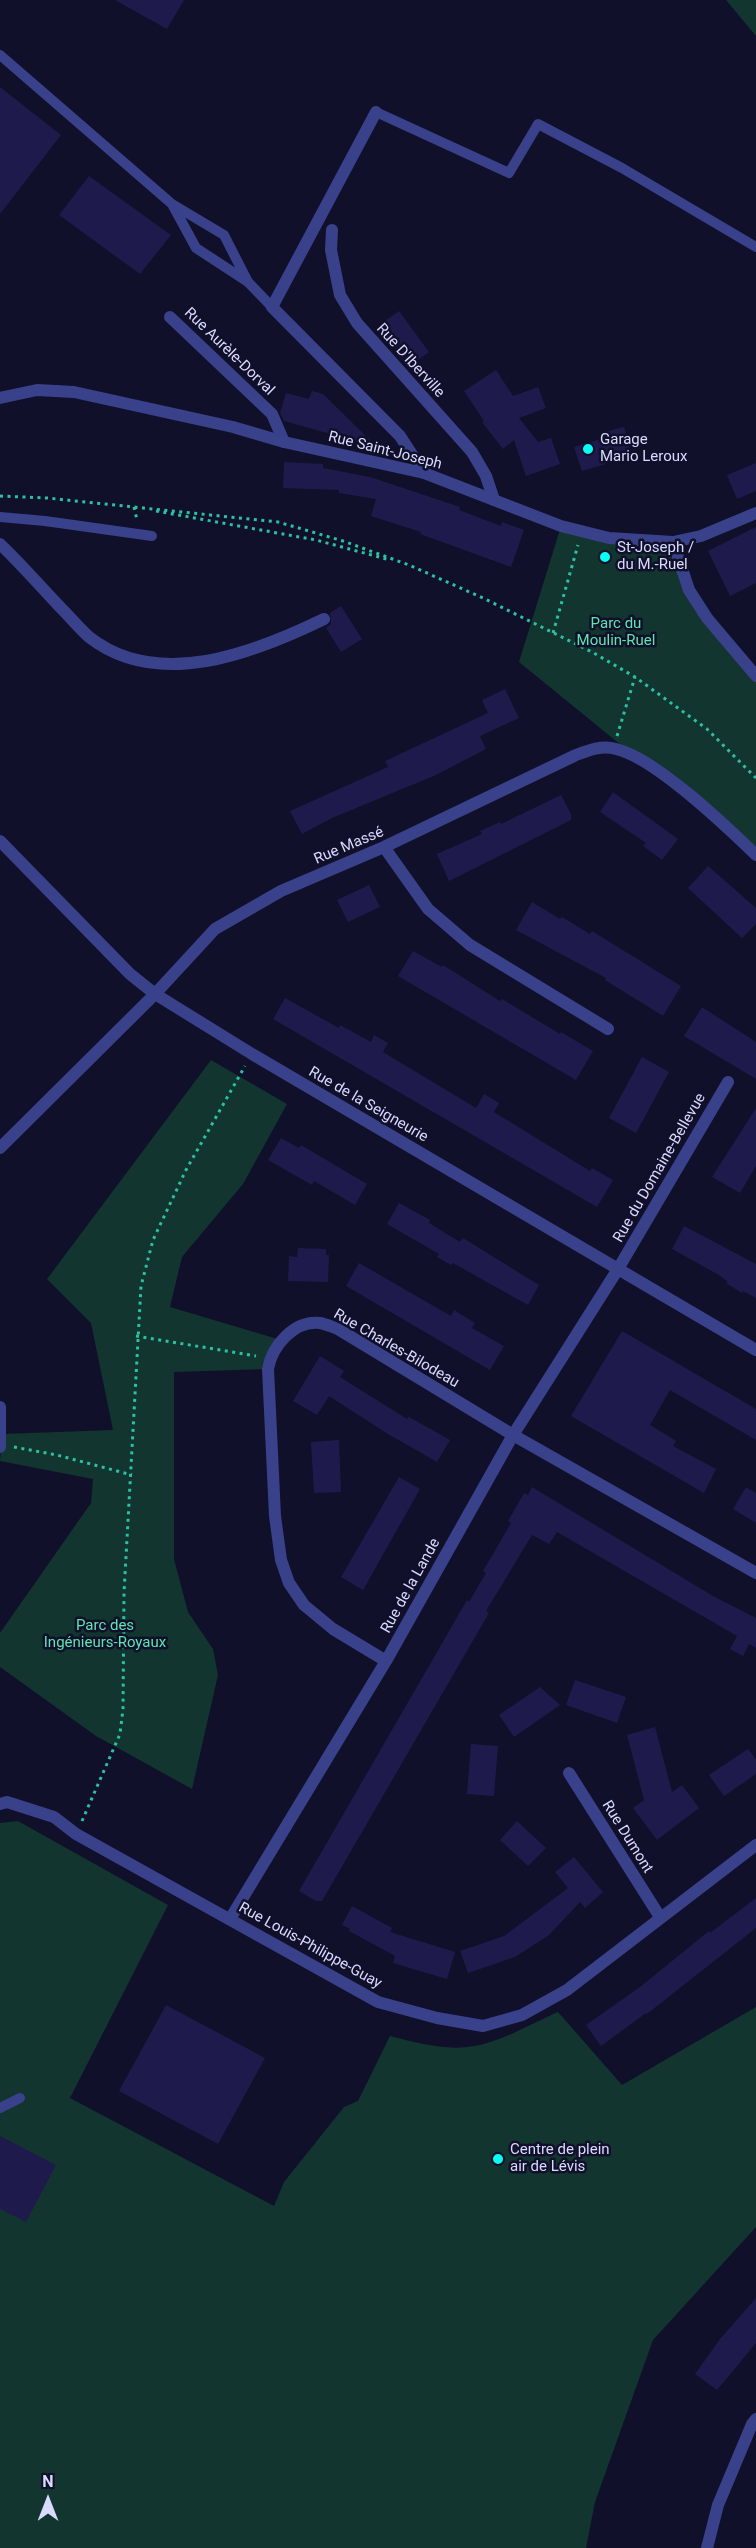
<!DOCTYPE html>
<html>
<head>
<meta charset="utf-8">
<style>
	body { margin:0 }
	#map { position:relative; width:756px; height:2548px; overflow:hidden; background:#10102a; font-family:Roboto,sans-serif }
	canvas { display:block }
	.north { position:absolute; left:18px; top:2470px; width:60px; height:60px; -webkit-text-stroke:4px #10102a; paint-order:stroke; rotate:0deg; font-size:16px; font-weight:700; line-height:24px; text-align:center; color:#d9daff }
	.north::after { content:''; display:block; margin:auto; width:21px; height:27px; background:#d9daff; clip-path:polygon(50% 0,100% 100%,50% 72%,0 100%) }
</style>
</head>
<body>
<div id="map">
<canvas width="756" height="2548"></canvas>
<div class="north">N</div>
</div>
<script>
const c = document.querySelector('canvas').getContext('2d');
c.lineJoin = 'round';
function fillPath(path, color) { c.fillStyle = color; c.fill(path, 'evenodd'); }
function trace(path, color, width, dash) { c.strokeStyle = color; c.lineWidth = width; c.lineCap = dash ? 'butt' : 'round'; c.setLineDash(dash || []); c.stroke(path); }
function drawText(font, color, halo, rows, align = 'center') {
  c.font = font + ' Roboto,sans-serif'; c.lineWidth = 5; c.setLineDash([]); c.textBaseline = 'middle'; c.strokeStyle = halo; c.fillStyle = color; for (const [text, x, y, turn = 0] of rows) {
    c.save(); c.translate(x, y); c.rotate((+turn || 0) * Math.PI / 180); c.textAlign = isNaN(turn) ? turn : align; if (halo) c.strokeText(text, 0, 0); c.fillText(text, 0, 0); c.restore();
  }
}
const green = new Path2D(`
	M726,0H756V36Z
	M561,526L673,542L689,590L756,676V855L519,662Z
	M211,1060L287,1104L243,1184L182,1257L170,1307L281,1340L268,1369L174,1372V1559L188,1612L213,1649L218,1675L192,1789L96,1736L0,1667V1633L91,1503L93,1479L0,1461L2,1434L113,1430L91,1323L47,1279Z
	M18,1821L168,1905L70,2098L274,2206L284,2182L344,2107L358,2101L390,2036C414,2042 442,2050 467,2047C498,2044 530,2024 558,2012L622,2085L756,2007V2227L653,2340L595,2502L586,2548H0V1823Z`);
const building = new Path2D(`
	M115,0H184L167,29Z
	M0,87L61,135L0,214Z
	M89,176L171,235L140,274L59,215Z
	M399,311L429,352L410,366L379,325Z
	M496,370L513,396L538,387L546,408L519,418L538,442L551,438L560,464L526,476L514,440L503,449L482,422L484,421L464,391Z
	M312,391L323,394L377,447L284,421L280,413L286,393L309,399Z
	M624,427L630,449L614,454L616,461L582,471L574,447L607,437L605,432Z
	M284,462L323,464V468L370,477L460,507L459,510L501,526L502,522L524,530L511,567L420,534L421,532L371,516L376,499L339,493V490L283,488Z
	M756,463V491L737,499L727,475Z
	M756,527V583L730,596L708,551Z
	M341,606L362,639L341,652L326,628L331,624L330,613Z
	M505,689L519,718L480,736L486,749L436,775L332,818L302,834L290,811L388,767L385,761L488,713L482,700Z
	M613,792L678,839L662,860L643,846L646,843L600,812Z
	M561,795L571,814V820L449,881L437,854L482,834L480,831L500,822L501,824Z
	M708,866L756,908V924L742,938L688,888Z
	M369,885L380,907L348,922L337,900Z
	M532,902L560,919L562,917L590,934L592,931L681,986L663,1016L605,980L606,978L516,930Z
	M413,951L442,967L443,965L500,1001L502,999L560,1034L561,1032L593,1051L576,1080L398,976Z
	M285,998L339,1028L340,1025L371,1042L374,1035L388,1043L383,1052L476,1108L484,1094L499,1103L494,1112L590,1171L592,1168L613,1180L597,1207L273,1019Z
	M702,1007L756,1042V1079L684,1036Z
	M642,1057L669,1072L636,1133L609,1118Z
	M756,1108V1166L740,1193L712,1177Z
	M281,1138L299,1148L301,1145L367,1184L355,1205L314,1181L312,1185L268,1160Z
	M399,1203L430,1220L429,1223L460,1242L463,1238L539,1285L528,1305L453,1263L451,1265L437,1257L439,1254L387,1224Z
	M684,1226L756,1264V1298L743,1291L742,1293L726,1283L728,1282L719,1275L672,1249Z
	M298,1248L326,1249V1255H329L328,1282L288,1281L289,1256L297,1257Z
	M359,1263L451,1316L454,1310L475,1323L472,1328L504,1346L490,1370L346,1286Z
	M622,1331L756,1409V1440L670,1390L650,1425L676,1441L673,1446L716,1469L704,1493L571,1416Z
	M320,1356L344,1371L340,1377L407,1419L409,1417L450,1440L437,1462L388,1434L329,1396L317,1415L293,1401Z
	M339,1440L341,1492L314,1493L311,1442Z
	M399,1477L420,1489L363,1590L341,1577Z
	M532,1487L713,1596L756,1618V1648L749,1644L743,1656L730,1649L737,1636L557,1532L549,1544L532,1535L486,1611L489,1613L333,1882L322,1901H316L299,1891L467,1600L469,1602L486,1573L483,1571L511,1523L508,1521L524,1493L528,1495Z
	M746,1487L756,1493V1523L733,1509Z
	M575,1680L626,1697L617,1723L566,1705Z
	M540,1687L560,1705L514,1737L499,1715Z
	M655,1727L672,1792L682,1785L699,1808L657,1840L633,1808L644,1800L627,1735Z
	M471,1744L498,1746L494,1796L467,1794Z
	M748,1749L756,1760V1774L724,1796L709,1775Z
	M517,1821L546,1848L528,1866L500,1840Z
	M574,1857L603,1892L585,1908L580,1902L549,1935L515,1957L468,1973L460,1951L504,1936L568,1888L555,1872Z
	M756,1898V1928L647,2014L646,2013L601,2046L586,2025L640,1987L709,1931L710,1933Z
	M352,1906L392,1928L390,1932L455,1952L447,1979L393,1963L395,1956L349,1931L350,1929L342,1925Z
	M166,2005L265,2058L218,2144L119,2091Z
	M0,2136L56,2165L26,2222L0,2209Z
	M756,2298V2343L717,2390L695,2374L720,2339Z`);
const path = new Path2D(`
	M0,496L47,498L278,522L343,541L409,565L483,598L592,652L635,677L707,729L756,778
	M134,507L137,520
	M156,511L316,540L390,560
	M553,633L578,545
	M617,736L635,677
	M136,1336L256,1356
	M14,1447L57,1455L132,1475
	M82,1821L120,1734L123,1709L124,1593L141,1286L153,1240L186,1170L245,1066`);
const service = new Path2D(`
	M0,55L172,204
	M376,112L509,173L538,124L622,168L756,247
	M248,282L224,235L172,204L196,248L248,282L272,307
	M0,517L45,521L152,536
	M0,2108L20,2098`);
const minor = new Path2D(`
	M376,112L272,307L400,436L424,473
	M332,230L331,250L340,295L357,323L472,452L486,476L494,500
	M170,317L272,414L284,442
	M0,544C21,564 40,586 60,607C70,617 79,628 89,637C158,691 254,653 324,619
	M0,841L130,974L155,994L252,1054L756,1350
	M384,847L428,909L470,945L608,1029
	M0,1148L155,994L215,929L281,891L384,847L576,755C589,750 602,745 616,749C655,758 726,826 756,855
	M0,1407V1447
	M386,1661L333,1629L304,1605L289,1583L281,1560L275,1516L268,1369C272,1346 294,1320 320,1323C326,1324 332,1327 338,1329L513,1435L756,1573
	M569,1773L660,1917
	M0,1804L7,1802L54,1817L76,1834L378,2002L437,2018L483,2026L522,2015L567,1990L756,1845
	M230,1919L386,1661L513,1435L618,1269L728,1082
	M707,2548L718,2505L752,2424L756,2419`);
const tertiary = new Path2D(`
	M0,398L37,390L74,392L233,427L284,442L424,473L561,526L609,538L673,542L701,536L756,513
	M673,542L689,590L707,618L756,676`);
const markers = [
	[588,449,6,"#05fff4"],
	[605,557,6,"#05fff4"],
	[498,2159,6,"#05fff4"]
];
const streetNames = [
	["Rue Aurèle-Dorval",229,352,44],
	["Rue D'Iberville",410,361,48],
	["Rue Saint-Joseph",385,451,14],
	["Rue Massé",349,846,-23],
	["Rue de la Seigneurie",368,1105,30],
	["Rue du Domaine-Bellevue",660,1168,-60],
	["Rue Charles-Bilodeau",396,1349,30],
	["Rue de la Lande",411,1586,-61],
	["Rue Dumont",627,1837,58],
	["Rue Louis-Philippe-Guay",310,1946,29]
];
const poiNames = [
	["Garage",600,440],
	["Mario Leroux",600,457],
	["St-Joseph /",617,548],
	["du M.-Ruel",617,565],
	["Centre de plein",510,2150],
	["air de Lévis",510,2167]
];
const parkNames = [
	["Parc du",616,624],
	["Moulin-Ruel",616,641],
	["Parc des",105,1626],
	["Ingénieurs-Royaux",105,1643]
];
fillPath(green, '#12352f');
fillPath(building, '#1e1b4c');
trace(path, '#2bc1a2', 3, [3, 4.5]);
trace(service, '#39418b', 10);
trace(minor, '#39418b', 12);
trace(tertiary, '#39418b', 12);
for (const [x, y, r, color] of markers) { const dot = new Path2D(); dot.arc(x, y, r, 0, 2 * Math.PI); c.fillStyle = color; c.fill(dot); trace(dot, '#10102a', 2); }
drawText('15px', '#d9daff', '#10102a', streetNames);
drawText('15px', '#d9daff', '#10102a', poiNames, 'left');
drawText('15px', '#5fe5b0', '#10102a', parkNames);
</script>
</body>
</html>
